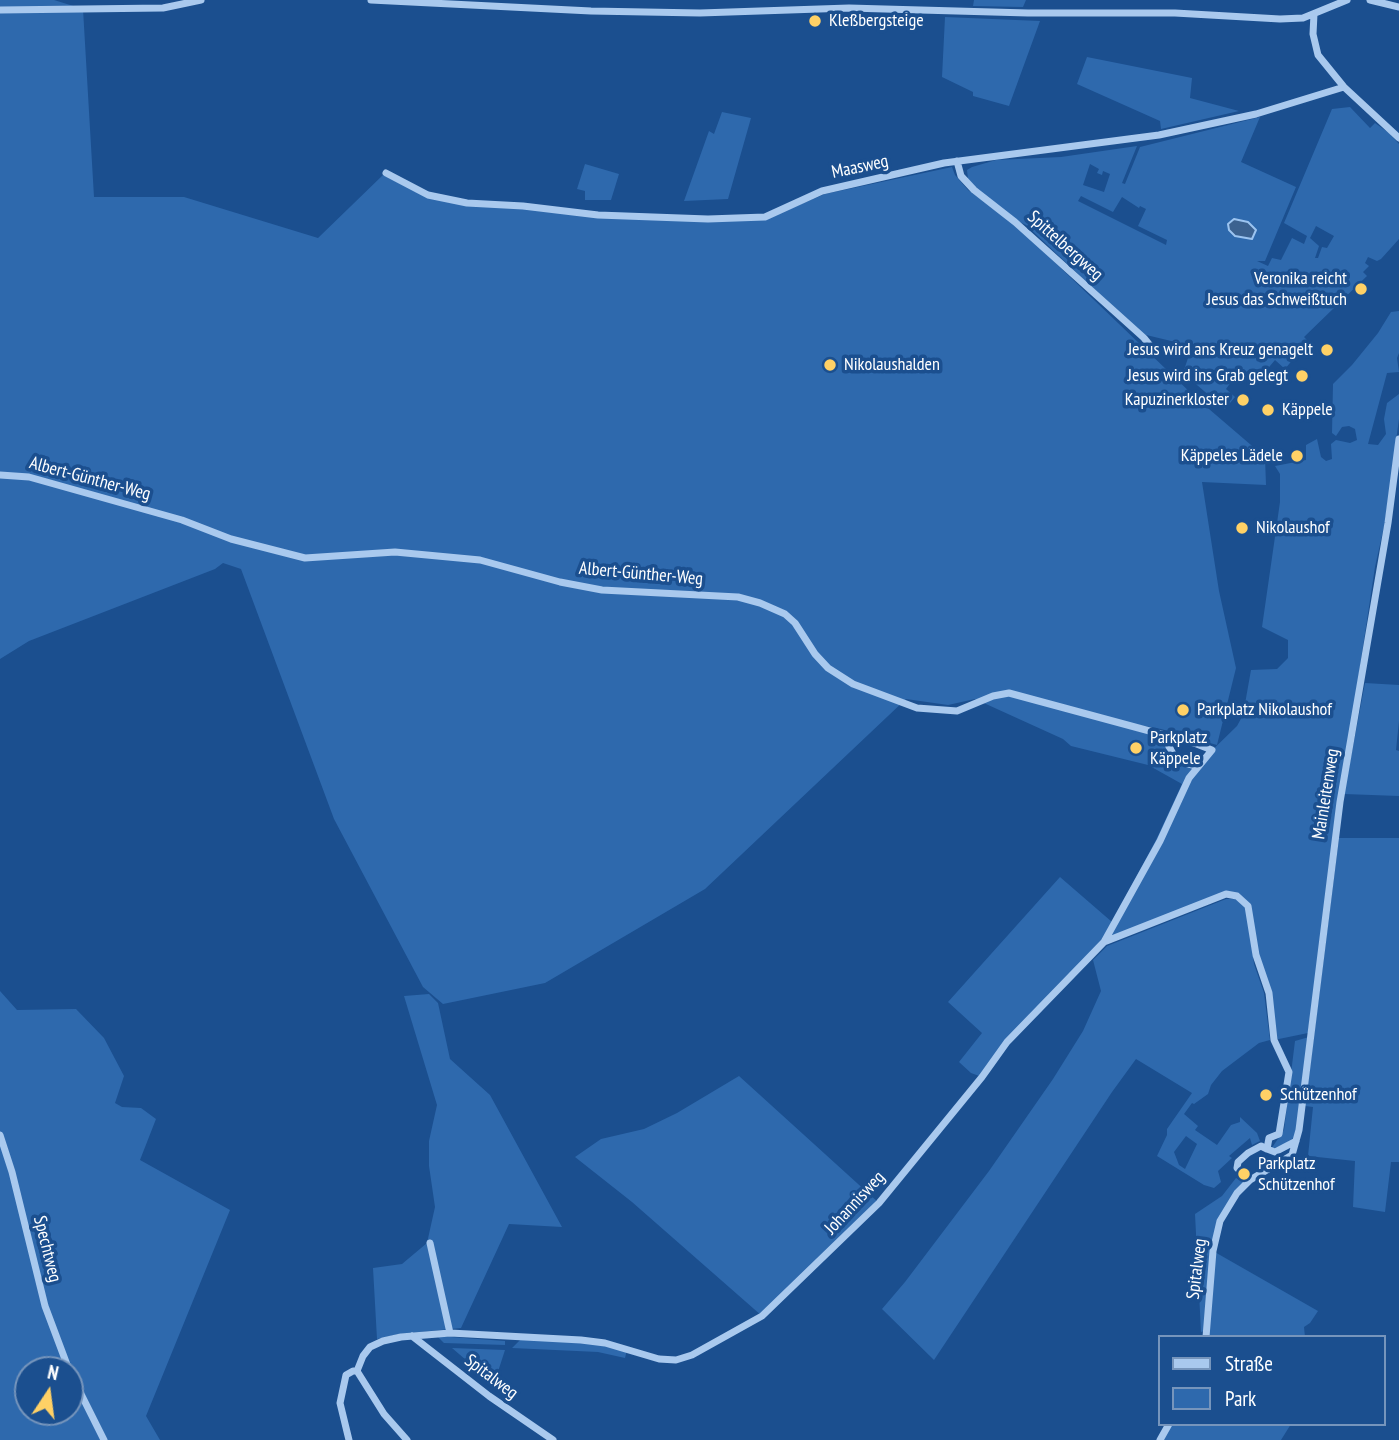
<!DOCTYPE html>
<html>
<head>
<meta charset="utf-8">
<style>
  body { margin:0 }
  #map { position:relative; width:1399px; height:1440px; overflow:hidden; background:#1b4f8f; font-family:"PT Sans Narrow",sans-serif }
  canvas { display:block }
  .legend { position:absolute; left:1158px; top:1335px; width:228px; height:91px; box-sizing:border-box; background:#1b4f8f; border:2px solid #7695bc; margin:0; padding:9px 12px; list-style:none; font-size:21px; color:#fff }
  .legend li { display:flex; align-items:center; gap:14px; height:35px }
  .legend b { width:35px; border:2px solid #7695bc }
  .north { position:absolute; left:14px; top:1356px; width:70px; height:70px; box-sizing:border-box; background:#1b4f8f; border:2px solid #7695bc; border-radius:50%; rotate:13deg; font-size:19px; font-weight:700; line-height:28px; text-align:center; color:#fff }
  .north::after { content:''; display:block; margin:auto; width:24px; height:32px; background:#ffd166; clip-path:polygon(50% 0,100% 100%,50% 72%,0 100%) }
</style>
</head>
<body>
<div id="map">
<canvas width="1399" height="1440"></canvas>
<ul class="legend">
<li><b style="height:9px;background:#a9c9ee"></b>Straße</li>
<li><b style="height:19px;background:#2e69ad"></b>Park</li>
</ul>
<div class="north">N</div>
</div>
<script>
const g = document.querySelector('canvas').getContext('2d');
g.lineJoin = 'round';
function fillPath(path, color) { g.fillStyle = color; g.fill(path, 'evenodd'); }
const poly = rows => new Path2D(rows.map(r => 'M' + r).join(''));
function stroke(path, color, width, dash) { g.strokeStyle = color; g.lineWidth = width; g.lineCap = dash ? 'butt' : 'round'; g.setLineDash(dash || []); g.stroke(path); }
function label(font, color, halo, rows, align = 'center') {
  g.font = font + ' "PT Sans Narrow",sans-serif'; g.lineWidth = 7; g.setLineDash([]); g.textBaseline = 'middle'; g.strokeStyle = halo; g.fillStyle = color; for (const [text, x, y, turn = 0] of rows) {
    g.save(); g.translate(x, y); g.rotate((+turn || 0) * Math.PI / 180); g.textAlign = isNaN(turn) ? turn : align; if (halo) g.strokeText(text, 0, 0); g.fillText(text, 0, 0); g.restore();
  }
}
fillPath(poly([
  [0,0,54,0,83,9,94,197,184,197,318,238,383,175,428,197,535,209,766,219,825,194,952,167,955,175,968,190,1016,225,1195,397,1265,457,1266,485,1202,482,1219,591,1236,668,1217,745,1161,729,1118,721,1163,735,1168,747,1196,766,1237,726,1243,715,1251,670,1277,669,1288,658,1288,640,1262,627,1280,502,1280,474,1275,466,1306,460,1306,445,1317,439,1321,457,1326,461,1332,459,1331,444,1336,440,1350,443,1357,440,1355,429,1349,426,1342,427,1336,436,1332,433,1333,384,1352,365,1378,333,1391,312,1399,311,1399,353,1397,358,1399,372,1387,373,1368,444,1378,445,1386,434,1384,419,1387,403,1399,394,1399,419,1385,522,1375,567,1356,693,1308,1033,1274,1040,1269,993,1256,955,1250,912,1232,894,1104,942,1007,1042,982,1077,971,1073,959,1062,982,1033,948,1002,1060,877,1112,922,1156,840,1182,784,1148,765,1071,746,1063,739,975,699,948,705,906,699,705,889,545,983,443,1004,423,987,334,819,241,569,223,563,215,569,29,641,0,659],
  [974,0,1026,0,1023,7,973,6],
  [945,17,1040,21,1009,106,973,96,973,92,942,77],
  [1087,57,1192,78,1190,98,1239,111,1161,129,1160,121,1077,84],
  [1350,107,1370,128,1375,123,1389,133,1399,144,1399,239,1381,259,1377,261,1368,257,1365,263,1369,266,1363,272,1367,276,1304,337,1309,342,1305,347,1303,347,1285,369,1275,360,1254,385,1239,371,1226,389,1235,397,1225,409,1183,373,1192,346,1142,334,1026,225,1015,220,976,188,968,179,967,170,972,167,996,160,1061,157,1137,146,1122,183,1125,184,1140,147,1260,117,1241,162,1296,187,1265,261,1257,261,1268,266,1272,258,1281,260,1292,238,1304,244,1307,236,1284,223,1332,109],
  [1090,164,1099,169,1097,173,1102,175,1103,171,1110,174,1104,192,1083,185],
  [1081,196,1113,212,1122,197,1139,208,1140,206,1146,209,1138,226,1167,240,1166,245,1078,201],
  [1316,226,1334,236,1327,248,1322,247,1318,258,1315,258,1319,246,1310,238],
  [722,112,751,118,728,199,684,201,709,131,714,134],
  [585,164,619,174,611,200,585,200,585,191,577,189],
  [1365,683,1399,685,1399,721,1396,750,1399,751,1399,796,1344,794],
  [1339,838,1399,838,1399,1162,1391,1162,1385,1212,1353,1207,1355,1161,1308,1156,1313,1107,1305,1106],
  [1226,899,1236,899,1243,904,1247,912,1254,964,1264,993,1270,1040,1259,1043,1222,1071,1211,1085,1208,1094,1194,1104,1192,1103,1184,1114,1198,1126,1195,1130,1217,1145,1231,1125,1240,1122,1240,1117,1257,1133,1260,1141,1252,1145,1250,1138,1229,1156,1232,1158,1218,1171,1221,1182,1214,1188,1204,1185,1157,1156,1167,1135,1167,1129,1192,1093,1136,1059,1112,1092,934,1360,882,1309,905,1282,989,1171,1053,1079,1083,1031,1101,991,1093,960,1107,946],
  [1186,1136,1197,1144,1185,1169,1179,1165,1174,1152],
  [0,991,17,1010,76,1009,104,1038,124,1076,115,1103,122,1107,141,1108,156,1119,140,1160,230,1210,146,1416,160,1440,0,1440],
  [28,1370,70,1370,70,1412,28,1412],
  [429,994,438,1003,450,1059,490,1095,562,1227,509,1224,461,1328,399,1334,377,1339,373,1268,402,1264,427,1243,435,1207,429,1166,429,1141,437,1105,404,996],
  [1309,1037,1295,1137,1282,1146,1271,1149,1284,1130,1295,1041],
  [739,1076,879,1203,762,1316,632,1202,575,1157,601,1139,644,1129,677,1113],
  [1236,1178,1244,1182,1225,1211,1213,1251,1318,1311,1310,1323,1304,1327,1305,1337,1206,1337,1204,1331,1201,1332,1195,1214,1222,1196],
  [437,1336,505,1341,505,1345,444,1343],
  [523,1337,581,1340,627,1350,625,1358,598,1352,512,1348],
  [452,1348,505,1350,494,1384],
  [1169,1424,1291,1424,1281,1440,1160,1440]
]), '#2e69ad');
const water = poly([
  [1234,219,1248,222,1256,230,1252,239,1235,236,1229,230,1228,224,1234,219]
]);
fillPath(water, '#3c6290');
stroke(water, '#9cc4f0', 2);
stroke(poly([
  [371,0,591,11,700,13,849,8,1028,13,1175,13,1280,19,1303,18,1347,0],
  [1370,0,1399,7],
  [0,10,163,8,201,0],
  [1314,14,1313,34,1318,55,1344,87,1399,138],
  [957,161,961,176,974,190,1015,222,1144,338,1156,353],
  [386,173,428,195,467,203,523,206,598,215,708,219,765,217,822,191,944,163,1159,135,1256,114,1344,87],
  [0,475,29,477,182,520,231,539,305,558,395,552,480,560,560,582,602,590,738,597,760,603,785,614,795,623,815,654,828,668,853,684,917,708,957,711,993,696,1009,693,1194,743,1212,750,1189,778,1160,841,1104,942,1007,1042,982,1077,879,1203,762,1316,692,1355,676,1360,659,1359,605,1343,581,1340,450,1333,401,1337,383,1341,370,1347,363,1356,357,1371],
  [1163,735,1173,754,1185,763,1196,766],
  [1104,942,1226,894,1237,896,1248,906,1256,955,1269,993,1274,1040,1289,1072,1279,1134,1269,1138,1267,1149,1261,1146,1248,1153,1238,1162,1237,1168,1250,1180],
  [0,1135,12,1172,45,1306,69,1370],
  [1267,1149,1275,1152,1296,1141],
  [430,1243,450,1333],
  [412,1336,489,1396,553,1440],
  [1206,1337,1213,1251,1220,1221,1237,1193,1250,1180,1292,1155,1299,1130,1340,802,1388,523,1399,439],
  [357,1371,384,1414,407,1440],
  [70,1372,104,1440],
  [349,1440,340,1403,346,1375,353,1371,357,1371],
  [1160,1440,1169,1424]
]), '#a9c9ee', 7);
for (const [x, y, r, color] of [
  [815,21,7,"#ffd166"],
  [1361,289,7,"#ffd166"],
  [1327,350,7,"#ffd166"],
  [830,365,7,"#ffd166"],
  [1302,376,7,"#ffd166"],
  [1243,400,7,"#ffd166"],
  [1268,410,7,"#ffd166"],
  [1297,456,7,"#ffd166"],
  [1242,528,7,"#ffd166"],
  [1183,710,7,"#ffd166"],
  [1136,748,7,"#ffd166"],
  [1266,1095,7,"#ffd166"],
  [1244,1174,7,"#ffd166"]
]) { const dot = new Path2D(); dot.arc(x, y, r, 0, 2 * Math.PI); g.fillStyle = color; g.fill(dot); stroke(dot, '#1b4f8f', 2.5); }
label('18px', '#fff', '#1b4f8f', [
  ["Kleßbergsteige",829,21],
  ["Veronika reicht",1347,279,"right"],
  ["Jesus das Schweißtuch",1347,300,"right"],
  ["Jesus wird ans Kreuz genagelt",1313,350,"right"],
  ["Nikolaushalden",844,365],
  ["Jesus wird ins Grab gelegt",1288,376,"right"],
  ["Kapuzinerkloster",1229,400,"right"],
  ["Käppele",1282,410],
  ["Käppeles Lädele",1283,456,"right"],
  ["Nikolaushof",1256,528],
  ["Parkplatz Nikolaushof",1197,710],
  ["Parkplatz",1150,738],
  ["Käppele",1150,759],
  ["Schützenhof",1280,1095],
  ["Parkplatz",1258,1164],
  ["Schützenhof",1258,1185]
], 'left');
label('18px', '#fff', '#1b4f8f', [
  ["Maasweg",860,167,-12],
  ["Spittelbergweg",1065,246,42],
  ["Albert-Günther-Weg",90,479,15],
  ["Albert-Günther-Weg",641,574,5],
  ["Mainleitenweg",1326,794,-81],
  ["Johannisweg",855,1203,-47],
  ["Spechtweg",47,1249,76],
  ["Spitalweg",1197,1269,-83],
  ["Spitalweg",491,1377,37]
]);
</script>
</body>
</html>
